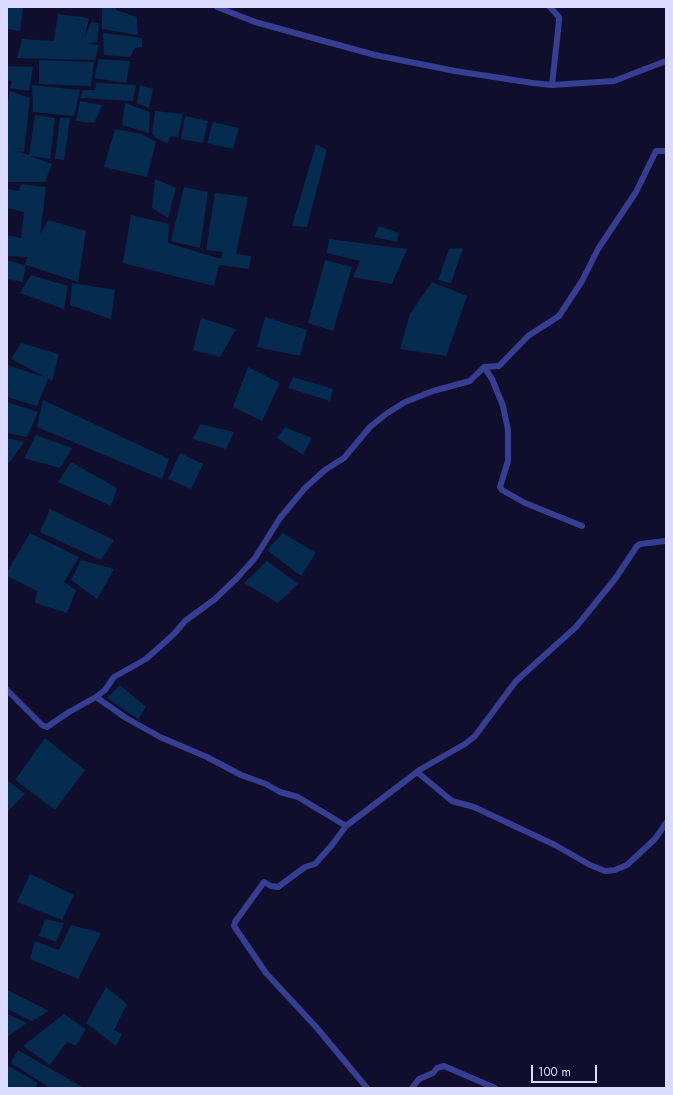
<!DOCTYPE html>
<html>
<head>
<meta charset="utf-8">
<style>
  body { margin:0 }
  #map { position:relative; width:673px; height:1095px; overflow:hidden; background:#0f0e2d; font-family:Jost,sans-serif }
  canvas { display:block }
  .frame { position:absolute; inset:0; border:8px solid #dadbff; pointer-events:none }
  .scale { position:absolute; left:531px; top:1065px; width:66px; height:18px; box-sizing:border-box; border:2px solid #dadbff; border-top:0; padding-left:5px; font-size:12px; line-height:14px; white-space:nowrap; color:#dadbff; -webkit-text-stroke:3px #0f0e2d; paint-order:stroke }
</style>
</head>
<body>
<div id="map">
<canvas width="673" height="1095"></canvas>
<div class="frame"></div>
<div class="scale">100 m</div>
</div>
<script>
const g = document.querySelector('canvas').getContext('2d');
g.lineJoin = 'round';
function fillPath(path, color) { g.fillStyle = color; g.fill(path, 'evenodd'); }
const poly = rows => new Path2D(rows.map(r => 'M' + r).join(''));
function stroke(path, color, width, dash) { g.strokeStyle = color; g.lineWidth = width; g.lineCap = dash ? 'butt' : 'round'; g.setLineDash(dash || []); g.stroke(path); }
fillPath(poly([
  [8,7,23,7,20,31,7,29],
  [102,7,116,7,116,10,137,17,138,35,102,29],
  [58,14,89,18,84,39,91,22,99,23,97,42,86,44,99,45,95,60,17,58,22,39,54,41],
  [103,33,142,38,142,47,135,48,130,57,104,55],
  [99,59,130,61,126,83,94,78],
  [39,60,94,62,91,86,39,84],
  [7,66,33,67,29,91,10,88,12,81,7,80],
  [96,83,136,85,133,101,80,98,83,90,95,90],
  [32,85,80,90,74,116,33,112],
  [140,85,153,89,149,108,137,103],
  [10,91,30,98,24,152,13,150,29,155,35,115,55,118,50,159,30,156,52,164,45,182,7,182,7,103],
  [80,101,102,105,94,123,76,121],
  [125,103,150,112,149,133,122,125],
  [155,111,183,114,178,137,171,136,167,143,158,139,152,134],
  [185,116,208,121,203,143,181,139],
  [60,118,70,118,64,160,55,159],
  [213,122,239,128,233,149,207,143],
  [115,129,142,134,156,142,147,177,104,167],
  [316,144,327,150,307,227,292,226],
  [155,179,176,188,168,218,152,208],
  [21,184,46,187,40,235,48,220,86,231,78,282,26,265,23,282,7,279,7,260,25,265,27,257,7,256,7,235,21,238,24,212,7,208,7,189,19,191],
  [184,187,208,192,200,248,171,241],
  [215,193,248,197,236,254,251,256,249,269,219,265,214,286,123,263,131,215,169,224,168,243,221,259,223,252,206,250],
  [379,226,399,233,397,242,374,237],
  [329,239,407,249,392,284,353,277,360,261,327,253],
  [463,248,451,283,438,280,449,249],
  [325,260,352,267,333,331,308,323],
  [31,275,68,286,64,309,20,293],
  [432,282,467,296,446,356,400,349,410,314],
  [72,283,115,290,111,319,70,305],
  [265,317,307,330,300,356,257,347],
  [201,318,236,329,220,357,193,350],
  [21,343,59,354,52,381,48,379,37,406,7,397,7,365,45,377,11,359],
  [248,367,280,383,262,421,233,407],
  [293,377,333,389,330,401,288,388],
  [43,400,169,459,162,479,37,427],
  [7,402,38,412,27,437,7,433],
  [200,424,234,432,226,449,193,439],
  [285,427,312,438,303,455,277,438],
  [36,435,72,448,60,468,24,458],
  [7,438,24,442,10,462,7,463],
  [180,453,203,464,191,489,168,479],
  [71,462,117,488,111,506,58,482],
  [50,509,114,540,101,560,40,532],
  [30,533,79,557,64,582,76,590,67,613,35,603,37,591,7,576,7,572],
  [283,533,316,553,301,576,267,550],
  [81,560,114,569,97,599,71,580],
  [267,561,298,584,278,603,244,583],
  [120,685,146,707,138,719,107,698],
  [45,738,85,770,55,810,15,780],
  [7,780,25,794,7,812],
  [30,874,74,895,62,920,17,902],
  [45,919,64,923,56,942,39,936],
  [71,925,101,933,78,979,30,959,35,941,59,950],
  [106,987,127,1004,114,1030,122,1034,116,1046,86,1023],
  [7,990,49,1011,32,1021,7,1009],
  [7,1014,27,1023,7,1037],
  [64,1014,86,1029,76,1046,67,1042,50,1065,23,1046],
  [18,1050,84,1088,50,1088,11,1063],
  [7,1065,38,1083,35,1088,7,1088]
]), '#052b4f');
stroke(poly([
  [217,7,255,22,375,55,455,71,533,83,552,85,614,81,666,61],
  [550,7,559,17,559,21,552,85],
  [484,367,492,379,503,406,508,430,508,461,500,487,502,490,525,503,582,526],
  [7,690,42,725,47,727,69,712,96,697,105,690,114,677,146,659,174,634,185,621,215,599,237,578,255,558,280,518,305,488,325,470,344,458,370,427,386,414,405,402,433,391,470,381,484,367,499,366,528,336,559,316,582,281,598,249,636,192,656,151,666,151],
  [96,697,126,718,160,737,207,757,241,775,266,784,280,792,298,797,346,826],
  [417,772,452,801,474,807,555,845,590,865,605,871,615,870,627,865,655,839,666,823],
  [367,1088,317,1028,266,973,234,926,235,922,264,882,271,886,278,887,305,867,315,864,332,845,346,826,421,769,465,744,475,736,516,681,576,627,615,579,637,546,640,544,666,541],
  [412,1088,419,1079,433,1073,437,1068,444,1066,495,1088]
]), '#353e90', 6);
</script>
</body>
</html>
